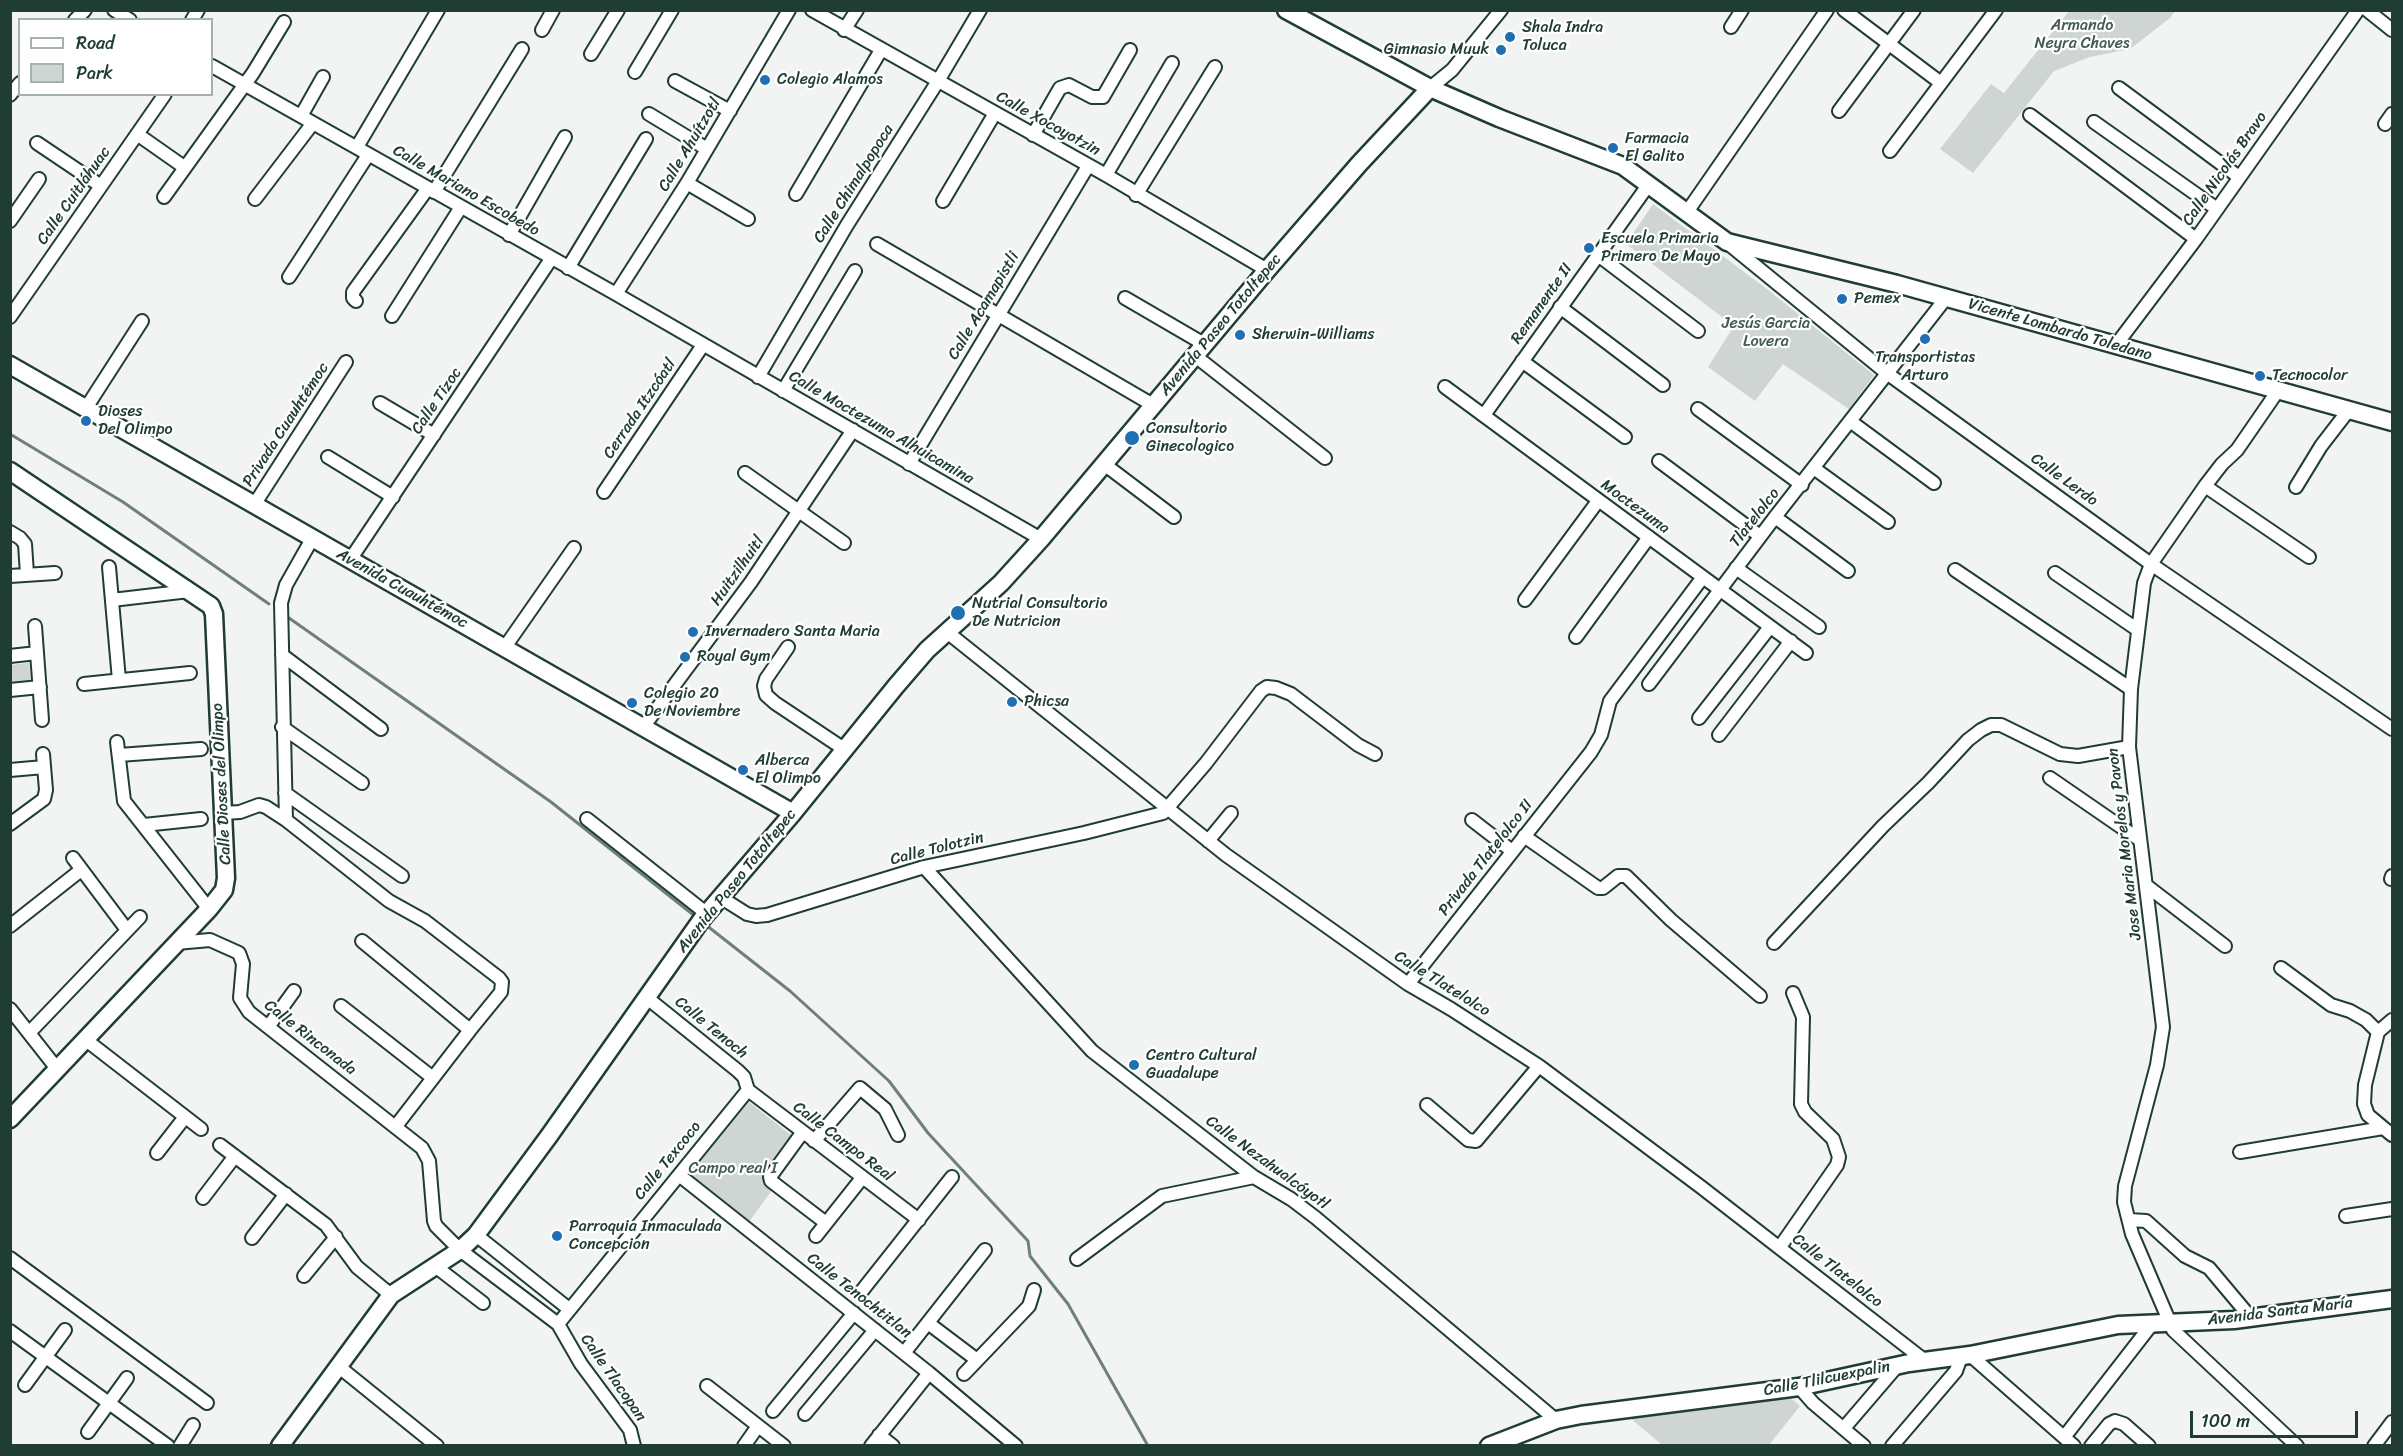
<!DOCTYPE html>
<html>
<head>
<meta charset="utf-8">
<style>
  body { margin:0 }
  #map { position:relative; width:2403px; height:1456px; overflow:hidden; background:#f2f3f3; font-family:Sriracha,sans-serif }
  canvas { display:block }
  .frame { position:absolute; inset:0; border:12px solid #1f3d34; pointer-events:none }
  .legend { position:absolute; left:18px; top:18px; width:195px; height:78px; box-sizing:border-box; background:#fff; border:2px solid #a5b1ae; margin:0; padding:8px 10px; list-style:none; font-size:18px; color:#1f3d34 }
  .legend li { display:flex; align-items:center; gap:12px; height:30px }
  .legend b { width:30px; border:2px solid #a5b1ae }
  .scale { position:absolute; left:2190px; top:1411px; width:168px; height:27px; box-sizing:border-box; border:3px solid #1f3d34; border-top:0; padding-left:8px; font-size:18px; line-height:21px; white-space:nowrap; color:#1f3d34; -webkit-text-stroke:4px #fff; paint-order:stroke }
</style>
</head>
<body>
<div id="map">
<canvas width="2403" height="1456"></canvas>
<div class="frame"></div>
<ul class="legend">
<li><b style="height:8px;background:#fff"></b>Road</li>
<li><b style="height:16px;background:#ced5d3"></b>Park</li>
</ul>
<div class="scale">100 m</div>
</div>
<script>
const g = document.querySelector('canvas').getContext('2d');
g.lineJoin = 'round';
function fillPath(path, color) { g.fillStyle = color; g.fill(path, 'evenodd'); }
const poly = rows => new Path2D(rows.map(r => 'M' + r).join(''));
function stroke(path, color, width, dash) { g.strokeStyle = color; g.lineWidth = width; g.lineCap = dash ? 'butt' : 'round'; g.setLineDash(dash || []); g.stroke(path); }
function label(font, color, halo, rows, align = 'center') {
  g.font = font + ' Sriracha,sans-serif'; g.lineWidth = 4.5; g.setLineDash([]); g.textBaseline = 'middle'; g.strokeStyle = halo; g.fillStyle = color; for (const [text, x, y, turn = 0] of rows) {
    g.save(); g.translate(x, y); g.rotate((+turn || 0) * Math.PI / 180); g.textAlign = isNaN(turn) ? turn : align; if (halo) g.strokeText(text, 0, 0); g.fillText(text, 0, 0); g.restore();
  }
}
fillPath(poly([
  [2070,10,2175,11,2170,18,2130,49,2090,57,2054,71,1973,173,1940,149,1991,84,2004,93],
  [1653,204,1767,289,1874,375,1849,409,1783,364,1755,401,1708,367,1734,326,1626,244],
  [29,663,31,682,11,684,11,665],
  [749,1102,791,1135,763,1172,764,1181,772,1190,749,1222,689,1175],
  [1787,1395,1800,1406,1769,1445,1662,1445,1629,1417]
]), '#ced5d3');
stroke(poly([
  [10,434,123,502,269,604],
  [289,618,551,802,696,917],
  [706,925,790,991,889,1081,928,1133,1028,1241,1030,1256,1068,1304,1148,1446]
]), '#6d807b', 3);
const minor = poly([
  [114,10,130,20],
  [812,10,1106,175,1267,270],
  [1844,10,1941,83],
  [2367,10,2392,30],
  [75,20,85,10],
  [192,20,198,10],
  [1731,27,1742,10],
  [542,30,553,10],
  [844,30,857,10],
  [591,54,618,10],
  [212,66,616,294,1041,539],
  [635,72,672,10],
  [675,81,730,111],
  [1430,88,1452,70,1501,10],
  [2119,88,2239,177],
  [10,95,20,83],
  [1839,111,1914,10],
  [649,114,707,149],
  [2030,115,2196,239],
  [301,116,323,77],
  [2094,122,2217,209],
  [2385,124,2392,114],
  [137,134,184,167],
  [1033,135,1060,88,1069,85,1092,97,1103,97,1130,50],
  [37,143,101,186],
  [357,147,438,10],
  [1890,151,1996,10],
  [1106,175,1172,63],
  [687,183,748,219],
  [434,192,522,49],
  [796,194,881,50],
  [1136,195,1215,67],
  [164,197,253,73,284,22],
  [255,199,313,123],
  [943,201,995,113],
  [1687,212,1827,10],
  [10,221,39,179],
  [509,235,565,137],
  [877,244,1153,405],
  [1730,245,1888,374,2151,564,2392,729],
  [1598,255,1698,331],
  [568,268,646,139],
  [289,277,368,155],
  [616,294,687,183,789,10],
  [1125,298,1204,344],
  [356,301,353,298,353,292,428,188],
  [1560,307,1663,385],
  [392,316,461,207],
  [10,317,165,94],
  [2116,345,2196,239,2358,10],
  [1194,355,1325,458],
  [1522,361,1625,437],
  [758,377,847,225,938,81,980,10],
  [1445,387,1806,653],
  [783,391,855,271],
  [2277,392,2237,450,2222,464,2205,486,2151,564,2144,583,2131,689,2129,747,2163,1027,2157,1065,2125,1186,2124,1202,2132,1234,2173,1330,2297,1446],
  [380,403,434,435],
  [86,408,142,321],
  [1698,409,1802,485],
  [1484,415,1649,184],
  [1850,421,1934,483],
  [328,457,393,497],
  [1659,461,1760,536],
  [909,464,1088,166],
  [1104,464,1174,517],
  [1815,469,1888,522],
  [745,473,844,543],
  [2205,486,2309,557],
  [2296,487,2321,446,2348,411],
  [604,492,703,345],
  [254,505,346,362],
  [1775,517,1848,571],
  [10,532,20,538,25,544,27,574],
  [350,560,551,259],
  [109,567,119,680],
  [1736,568,1819,627],
  [1955,570,2131,689],
  [2055,573,2138,630],
  [10,576,55,573],
  [112,600,189,591],
  [1525,600,1598,501],
  [35,626,42,720],
  [947,632,1226,855,1408,984,1451,1009,1539,1066,1701,1187,1924,1360],
  [1576,637,1649,537],
  [505,647,574,548],
  [788,647,766,679,764,686,766,695,775,703,844,749],
  [282,655,381,729],
  [10,656,37,653],
  [84,684,190,673],
  [1649,684,1775,517,1946,298],
  [10,690,40,687],
  [1699,718,1770,627],
  [644,726,751,582,853,430],
  [282,727,362,783],
  [1719,735,1791,641],
  [117,742,124,801,209,909],
  [119,755,201,749],
  [10,770,44,767],
  [2050,778,2140,840],
  [285,793,402,876],
  [223,813,240,812,259,805,266,807,286,820,389,901,425,921,499,978,502,982,501,992,470,1030],
  [587,819,706,913],
  [286,820,281,603,286,585,312,539],
  [1472,820,1512,851],
  [10,824,44,799,46,790,43,754],
  [144,825,201,819],
  [1524,836,1598,888,1603,888,1618,876,1626,876,1671,920,1760,996],
  [1208,841,1231,813],
  [73,858,127,930],
  [924,867,1092,1051,1254,1177,1291,1199,1316,1218,1556,1420],
  [2391,879,2392,876],
  [2147,886,2225,946],
  [720,897,747,914,756,916,767,915,924,867,1084,833,1163,813,1206,763,1261,691,1267,687,1276,688,1291,694,1358,745,1375,754],
  [10,926,81,870],
  [362,941,470,1030,396,1126],
  [176,943,210,940,239,953,243,964,240,998,249,1012,422,1148,429,1161,434,1221,436,1226,460,1250,558,1324,581,1364,630,1430,634,1446],
  [1774,943,1883,826,1928,783,1968,740,1981,730,1991,725,2001,725,2060,754,2078,756,2129,747],
  [2281,968,2331,1005,2350,1011,2366,1020,2378,1032],
  [1408,984,1591,752,1601,735,1610,701,1703,577],
  [646,997,738,1071,744,1077,748,1090],
  [341,1006,433,1078],
  [10,1009,58,1070],
  [2392,1020,2378,1032,2365,1085,2364,1104,2368,1115,2392,1135],
  [268,1027,294,991],
  [29,1033,140,917],
  [86,1040,201,1129],
  [748,1090,919,1220],
  [1427,1105,1468,1140,1476,1141,1539,1066],
  [802,1133,770,1177,771,1181,826,1223],
  [814,1141,860,1088,885,1109,898,1135],
  [220,1145,326,1225,357,1267,391,1295],
  [2240,1152,2383,1128],
  [157,1153,185,1117],
  [679,1175,929,1373,1016,1446],
  [203,1198,235,1156],
  [2346,1216,2392,1209],
  [2129,1220,2146,1221,2185,1256,2209,1268,2251,1318],
  [476,1235,569,1309],
  [816,1236,862,1178],
  [252,1238,286,1194],
  [1780,1247,1837,1165,1839,1157,1833,1139,1805,1112,1801,1104,1803,1017,1793,993],
  [10,1258,207,1403],
  [1077,1259,1162,1196,1254,1177],
  [435,1266,483,1303],
  [304,1276,336,1237],
  [861,1292,952,1177],
  [928,1323,977,1360],
  [558,1324,748,1090],
  [10,1331,168,1446],
  [904,1353,985,1250],
  [1970,1355,2074,1446],
  [338,1366,437,1446],
  [964,1374,1029,1306,1034,1290],
  [25,1385,65,1330],
  [707,1386,784,1446],
  [1799,1387,1813,1403,1864,1446],
  [773,1411,854,1313],
  [805,1414,875,1330],
  [1844,1428,1898,1365],
  [88,1432,127,1378],
  [879,1435,893,1446],
  [2065,1436,2152,1324],
  [180,1446,193,1425],
  [744,1446,758,1426],
  [871,1446,929,1373],
  [1892,1446,1956,1371,1961,1357],
  [2091,1446,2109,1424,2115,1421,2124,1424,2149,1446],
  [2374,1446,2392,1422]
]);
const major = poly([
  [1286,10,1430,88,1499,118,1623,166,1727,242,1897,284,2392,422],
  [10,365,793,813],
  [10,471,211,606,214,614,226,878,224,890,209,909,10,1119],
  [280,1446,391,1295,460,1250,476,1235,549,1136,702,919,793,813,896,686,927,650,1001,583,1041,539,1267,270,1359,164,1430,88],
  [1489,1446,1556,1420,1581,1415,1799,1387,1909,1363,1970,1355,2118,1325,2234,1320,2392,1299]
]);
stroke(minor, '#1f3d34', 16);
stroke(major, '#1f3d34', 21);
stroke(minor, '#fff', 12);
stroke(major, '#fff', 16);
for (const [x, y, r, color] of [
  [1510,37,6,"#1f6fb2"],
  [1501,50,6,"#1f6fb2"],
  [765,80,6,"#1f6fb2"],
  [1613,148,6,"#1f6fb2"],
  [1589,248,6,"#1f6fb2"],
  [1842,299,6,"#1f6fb2"],
  [1240,335,6,"#1f6fb2"],
  [1925,339,6,"#1f6fb2"],
  [2260,376,6,"#1f6fb2"],
  [86,421,6,"#1f6fb2"],
  [1132,438,8,"#1f6fb2"],
  [958,613,8,"#1f6fb2"],
  [693,632,6,"#1f6fb2"],
  [685,657,6,"#1f6fb2"],
  [1012,702,6,"#1f6fb2"],
  [632,703,6,"#1f6fb2"],
  [743,770,6,"#1f6fb2"],
  [1134,1065,6,"#1f6fb2"],
  [557,1236,6,"#1f6fb2"]
]) { const dot = new Path2D(); dot.arc(x, y, r, 0, 2 * Math.PI); g.fillStyle = color; g.fill(dot); stroke(dot, '#fff', 2); }
label('16px', '#425b54', '#fff', [
  ["Armando",2082,26],
  ["Neyra Chaves",2082,44],
  ["Jesús Garcia",1766,324],
  ["Lovera",1766,342],
  ["Campo real I",733,1169]
]);
label('16px', '#1f3d34', '#fff', [
  ["Shala Indra",1522,28],
  ["Toluca",1522,46],
  ["Gimnasio Muuk",1489,50,"right"],
  ["Colegio Alamos",777,80],
  ["Farmacia",1625,139],
  ["El Galito",1625,157],
  ["Escuela Primaria",1601,239],
  ["Primero De Mayo",1601,257],
  ["Pemex",1854,299],
  ["Sherwin-Williams",1252,335],
  ["Transportistas",1925,358,"center"],
  ["Arturo",1925,376,"center"],
  ["Tecnocolor",2272,376],
  ["Dioses",98,412],
  ["Del Olimpo",98,430],
  ["Consultorio",1146,429],
  ["Ginecologico",1146,447],
  ["Nutrial Consultorio",972,604],
  ["De Nutricion",972,622],
  ["Invernadero Santa Maria",705,632],
  ["Royal Gym",697,657],
  ["Colegio 20",644,694],
  ["De Noviembre",644,712],
  ["Phicsa",1024,702],
  ["Alberca",755,761],
  ["El Olimpo",755,779],
  ["Centro Cultural",1146,1056],
  ["Guadalupe",1146,1074],
  ["Parroquia Inmaculada",569,1227],
  ["Concepcion",569,1245]
], 'left');
label('16px', '#1f3d34', '#fff', [
  ["Calle Xocoyotzin",1048,124,29],
  ["Calle Ahuítzotl",690,145,-59],
  ["Calle Nicolás Bravo",2225,169,-55],
  ["Calle Chimalpopoca",854,184,-58],
  ["Calle Mariano Escobedo",466,191,30],
  ["Calle Cuitláhuac",74,196,-55],
  ["Remanente II",1542,304,-55],
  ["Calle Acamapistli",984,306,-59],
  ["Avenida Paseo Totoltepec",1221,325,-50],
  ["Vicente Lombardo Toledano",2060,330,16],
  ["Calle Tizoc",437,401,-56],
  ["Cerrada Itzcóatl",640,409,-56],
  ["Privada Cuauhtémoc",286,425,-57],
  ["Calle Moctezuma Alhuicamina",881,428,30],
  ["Calle Lerdo",2064,480,36],
  ["Moctezuma",1635,507,36],
  ["Tlatelolco",1755,518,-52],
  ["Huitzilhuitl",738,571,-55],
  ["Avenida Cuauhtémoc",402,589,29],
  ["Calle Dioses del Olimpo",222,784,-93],
  ["Jose Maria Morelos y Pavon",2125,844,-97],
  ["Calle Tolotzin",937,849,-14],
  ["Privada Tlatelolco II",1486,858,-52],
  ["Avenida Paseo Totoltepec",737,881,-51],
  ["Calle Tlatelolco",1442,984,32],
  ["Calle Tenoch",711,1028,39],
  ["Calle Rinconada",310,1038,38],
  ["Calle Campo Real",843,1142,37],
  ["Calle Texcoco",668,1161,-51],
  ["Calle Nezahualcóyotl",1267,1163,36],
  ["Calle Tlatelolco",1837,1271,38],
  ["Calle Tenochtitlan",859,1296,38],
  ["Avenida Santa María",2280,1312,-7],
  ["Calle Tlacopan",613,1378,55],
  ["Calle Tlilcuexpalin",1827,1379,-11]
]);
</script>
</body>
</html>
